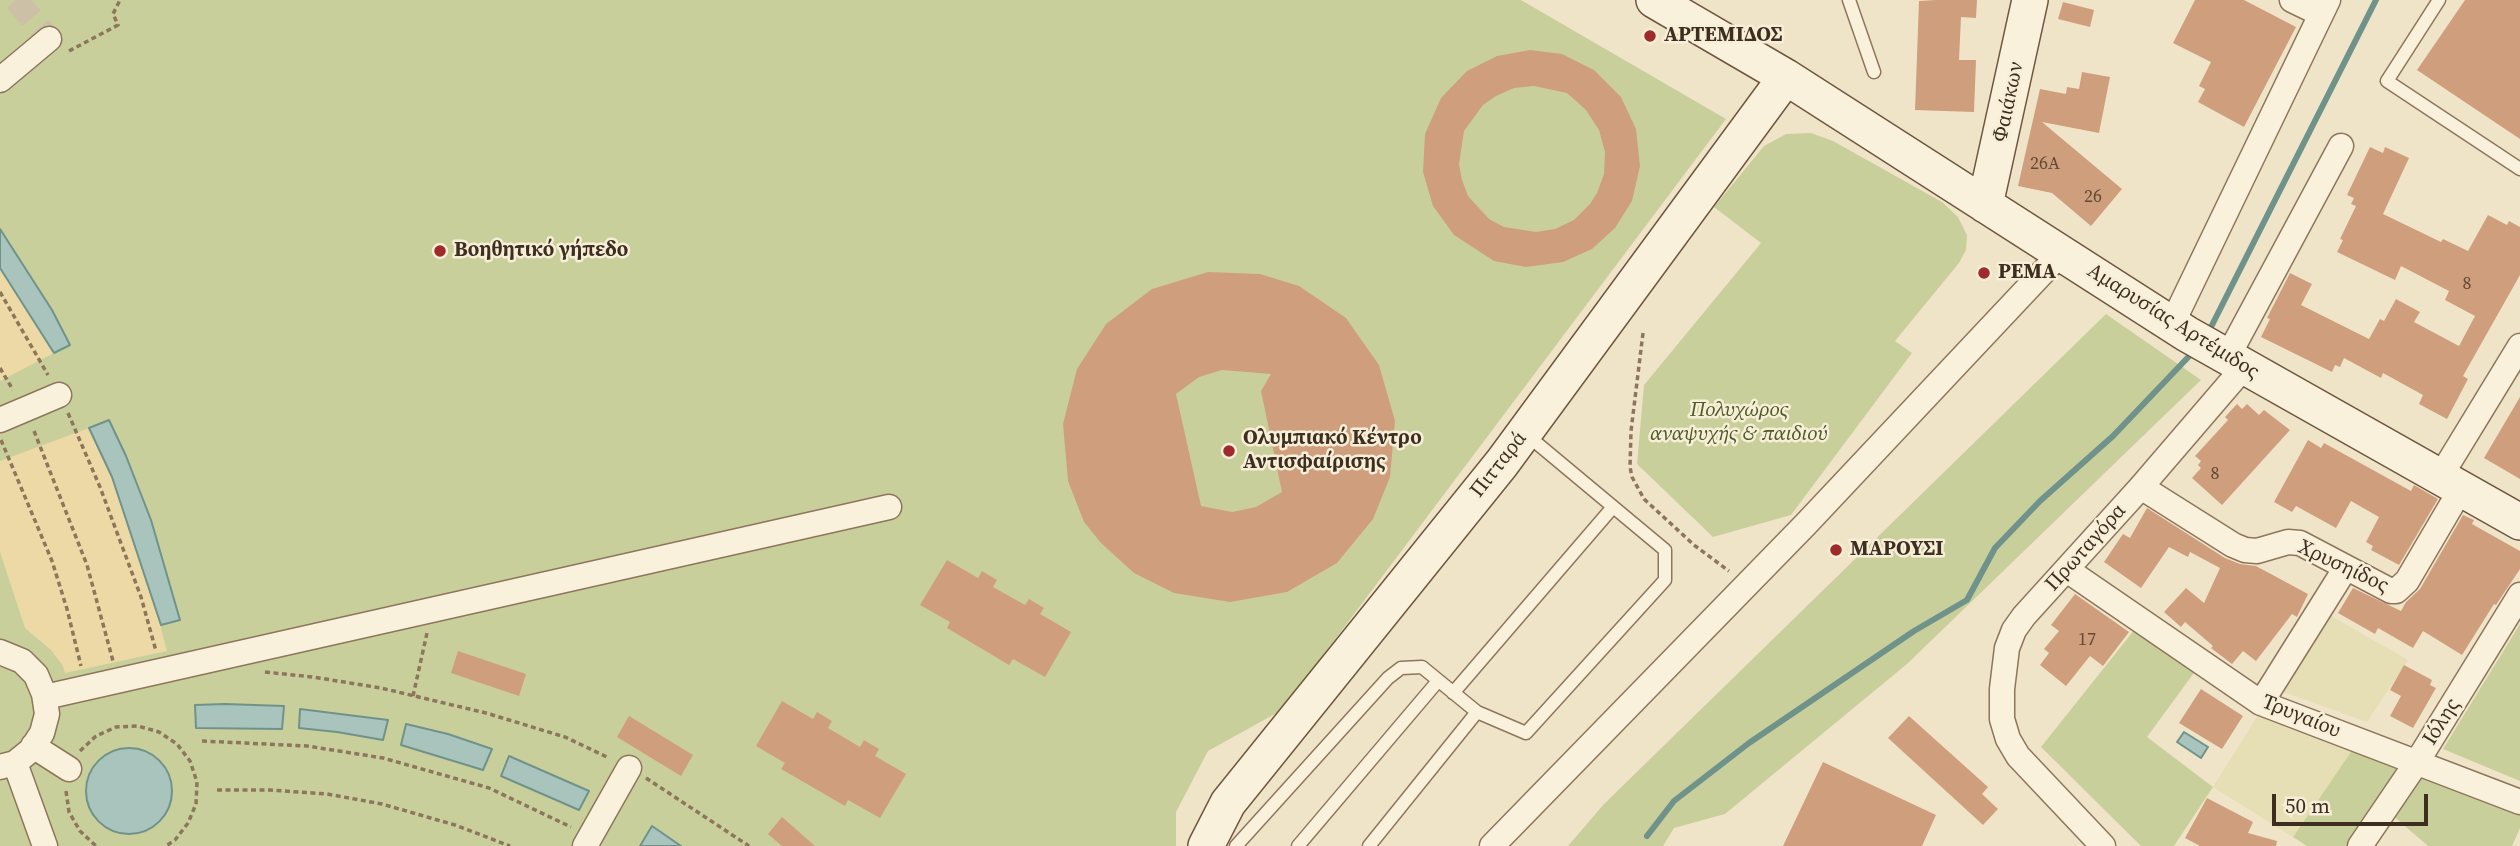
<!DOCTYPE html>
<html>
<head>
<meta charset="utf-8">
<style>
  body { margin:0 }
  #map { position:relative; width:2520px; height:846px; overflow:hidden; background:#f0e4c8; font-family:"Source Serif 4",serif }
  canvas { display:block }
  .scale { position:absolute; left:2272px; top:794px; width:156px; height:32px; box-sizing:border-box; border:4px solid #3d2e20; border-top:0; padding-left:9px; font-size:21px; line-height:24px; white-space:nowrap; color:#3d2e20; -webkit-text-stroke:5px #f7eed8; paint-order:stroke }
</style>
</head>
<body>
<div id="map">
<canvas width="2520" height="846"></canvas>
<div class="scale">50 m</div>
</div>
<script>
const g = document.querySelector('canvas').getContext('2d');
g.lineJoin = 'round';
function fillPath(path, color) { g.fillStyle = color; g.fill(path, 'evenodd'); }
const poly = rows => new Path2D(rows.map(r => 'M' + r).join(''));
function stroke(path, color, width, dash) { g.strokeStyle = color; g.lineWidth = width; g.lineCap = dash ? 'butt' : 'round'; g.setLineDash(dash || []); g.stroke(path); }
function label(font, color, halo, rows, align = 'center') {
  g.font = font + ' "Source Serif 4",serif'; g.lineWidth = 5; g.setLineDash([]); g.textBaseline = 'middle'; g.strokeStyle = halo; g.fillStyle = color; for (const [text, x, y, turn = 0] of rows) {
    g.save(); g.translate(x, y); g.rotate((+turn || 0) * Math.PI / 180); g.textAlign = isNaN(turn) ? turn : align; if (halo) g.strokeText(text, 0, 0); g.fillText(text, 0, 0); g.restore();
  }
}
fillPath(poly([
  [2326,613,2408,660,2367,722,2278,690],
  [2263,707,2357,743,2293,837,2213,787]
]), '#e6deb5');
fillPath(poly([
  [0,0,1521,0,1726,119,1282,710,1208,751,1176,812,1176,846,0,846],
  [1811,133,1833,141,1942,202,1958,217,1967,235,1966,250,1959,263,1895,341,1912,353,1791,515,1713,537,1637,464,1644,385,1761,243,1714,207,1764,146,1786,134],
  [2106,314,2201,380,1907,664,1725,814,1674,828,1663,846,1568,846,1604,804],
  [2139,624,2199,666,2147,737,2213,787,2174,846,2141,846,2041,747],
  [2520,624,2520,781,2443,749],
  [2357,743,2404,760,2347,846,2307,846,2293,837],
  [2423,765,2520,807,2520,828,2512,846,2428,846,2392,815]
]), '#c9cf9b');
fillPath(poly([
  [0,268,54,353,0,381],
  [89,428,112,477,154,602,167,651,65,673,63,666,51,650,25,628,0,552,0,461]
]), '#ecd9a5');
const water = poly([
  [0,229,52,310,70,345,54,353,0,268,0,229],
  [109,420,126,456,151,520,180,620,161,625,112,477,89,428,109,420],
  [225,704,284,706,282,729,196,728,195,705,225,704],
  [300,709,388,720,383,740,337,732,299,728,300,709],
  [406,724,448,734,492,749,483,770,401,745,406,724],
  [2184,732,2208,747,2201,758,2177,742,2184,732],
  '86 791a43 43 0 1 1 86 0a43 43 0 1 1-86 0Z',
  [509,756,589,791,579,810,501,776,509,756],
  [652,826,681,846,640,846,652,826]
]);
fillPath(water, '#a9c4bc');
stroke(water, '#6f938a', 2);
stroke(poly([
  [2208,333,2376,0],
  [1647,836,1674,801,1749,743,1914,631,1967,600,1995,548,2040,501,2113,436,2195,350]
]), '#6f938a', 6);
fillPath(poly([
  [1936,0,1977,0,1976,18,1961,17,1959,60,1976,60,1974,112,1915,110,1919,1],
  [2195,0,2244,0,2296,27,2244,127,2198,102,2205,89,2199,86,2211,62,2173,43],
  [2465,0,2520,0,2520,139,2417,70],
  [2063,2,2094,10,2090,27,2058,19],
  [1530,50,1562,54,1594,70,1621,97,1636,129,1640,166,1632,201,1615,228,1592,249,1563,262,1526,267,1494,261,1454,235,1433,206,1423,172,1425,134,1441,98,1467,71,1497,56],
  [1534,86,1567,93,1586,110,1599,130,1605,152,1604,174,1597,193,1590,204,1574,220,1555,229,1536,232,1504,227,1489,219,1468,196,1462,180,1459,164,1464,131,1483,105,1496,96,1514,88],
  [2082,72,2110,77,2099,133,2042,122,2122,189,2091,226,2052,193,2018,186,2040,89,2066,94,2067,87,2079,89],
  [2370,147,2383,153,2385,147,2409,158,2383,214,2441,242,2443,239,2468,251,2488,215,2507,225,2509,221,2520,227,2520,275,2463,376,2468,379,2447,419,2419,404,2423,395,2383,373,2381,378,2344,358,2340,367,2335,365,2332,372,2261,337,2270,319,2267,318,2290,273,2312,284,2301,305,2369,339,2380,319,2384,321,2396,299,2420,312,2414,322,2459,346,2475,316,2445,300,2449,291,2401,266,2395,280,2337,252,2343,240,2340,239,2356,206,2351,204,2354,198,2347,195],
  [1208,272,1260,274,1299,286,1346,318,1379,365,1395,421,1390,477,1373,519,1337,563,1287,592,1230,602,1174,593,1134,573,1101,543,1084,522,1068,481,1063,424,1077,369,1106,324,1152,289],
  [1222,370,1271,374,1261,391,1282,492,1256,507,1232,512,1201,506,1176,394,1199,377],
  [2520,397,2520,479,2484,458],
  [2237,404,2242,409,2247,404,2259,415,2264,410,2290,430,2222,505,2192,478,2201,468,2198,465,2201,461,2195,456,2228,420,2225,417],
  [2308,440,2321,448,2324,443,2411,491,2414,485,2438,499,2399,565,2371,550,2373,546,2366,542,2379,517,2351,501,2336,528,2296,506,2292,512,2274,502],
  [2147,508,2225,558,2240,564,2256,566,2308,594,2297,617,2292,614,2256,661,2243,651,2232,664,2211,648,2213,646,2185,622,2181,627,2164,612,2186,588,2204,603,2220,568,2190,552,2188,557,2169,547,2141,588,2104,562,2123,534,2130,538],
  [2463,515,2474,520,2472,524,2520,551,2520,569,2496,605,2494,604,2462,655,2423,631,2413,648,2378,628,2375,634,2338,613,2353,588,2401,611,2406,602,2420,589],
  [947,560,978,578,982,571,997,580,993,587,1025,605,1029,599,1044,608,1040,614,1071,632,1045,677,1013,659,1009,665,947,628,950,622,920,605],
  [2075,594,2129,632,2103,666,2090,656,2066,686,2040,665,2049,653,2044,649,2059,631,2051,625],
  [458,651,526,674,519,696,451,673],
  [2404,665,2432,680,2430,685,2436,688,2413,728,2390,716,2401,696,2390,690],
  [2201,689,2243,716,2222,749,2179,723],
  [782,701,813,719,817,712,832,721,828,728,860,747,864,740,879,749,875,756,906,774,880,818,848,800,845,806,814,788,781,769,785,763,756,746],
  [629,716,693,755,681,776,617,737],
  [1909,716,1988,787,1982,794,1998,809,1983,825,1888,738],
  [1823,762,1936,815,1922,846,1783,846],
  [2207,798,2253,822,2248,833,2277,841,2276,846,2200,846,2185,838],
  [782,817,815,846,782,846,768,834]
]), '#cf9f7d');
stroke(poly([
  [16,0,49,39]
]), '#ccc0a6', 24, [24, 12]);
const lane = poly([
  [1849,0,1874,72],
  [2439,0,2387,81,2520,169],
  [1453,693,1613,507],
  [1236,846,1388,678,1401,668,1422,667,1477,712,1526,733,1665,580,1665,550,1527,435],
  [1298,846,1438,681],
  [1369,846,1477,712]
]);
const street = poly([
  [2292,0,2321,14],
  [0,80,49,39],
  [2172,324,2328,0],
  [2227,358,2341,146],
  [0,420,59,395],
  [2440,477,2520,346],
  [2141,487,2233,545,2245,550,2257,551,2288,542,2300,543,2391,591,2396,591,2407,581,2461,489],
  [2067,570,2261,703,2520,802],
  [0,652,22,661,36,675,44,694,47,714,42,733,31,750,15,763,0,767],
  [45,697,889,507],
  [2261,703,2345,569],
  [33,746,69,769],
  [15,763,45,846],
  [585,846,629,768],
  [1492,846,1806,524,2061,253],
  [2103,846,2018,756,2008,739,2002,719,2002,689,2007,648,2014,630,2024,616,2141,487,2244,367],
  [2360,846,2417,762,2520,595]
]);
const secondary = poly([
  [1654,0,1786,77,2187,334,2520,522],
  [1985,205,2030,0],
  [1206,846,1228,803,1502,463,1786,77]
]);
stroke(lane, '#8d765c', 15);
stroke(street, '#8d765c', 27);
stroke(secondary, '#6f573f', 38);
stroke(poly([
  [69,51,118,25,113,14,120,0],
  [0,292,48,375],
  [1643,333,1631,431,1630,467,1632,477,1644,499,1694,545,1729,571],
  [0,368,13,390],
  [68,413,100,487,141,597,156,651],
  [34,431,87,565,113,661],
  [1,440,52,561,67,609,81,666],
  [265,672,313,677,381,688,486,713,565,737,609,758],
  [413,696,427,633],
  [202,741,307,746,383,758,489,788,571,827],
  [80,751,96,736,116,727,138,726,159,732,177,744,190,761,197,782,196,804,188,823,175,840,166,846],
  [646,778,749,846],
  [217,790,270,790,327,794,382,804,455,825,510,846],
  [66,791,69,812,80,831,96,846]
]), '#8d765c', 3.5, [5, 3.5]);
stroke(lane, '#faf1dc', 12);
stroke(street, '#faf1dc', 24);
stroke(secondary, '#faf1dc', 35);
for (const [x, y, r, color] of [
  [1650,36,7,"#9e2a2b"],
  [440,251,7,"#9e2a2b"],
  [1984,273,7,"#9e2a2b"],
  [1229,451,7,"#9e2a2b"],
  [1836,550,7,"#9e2a2b"]
]) { const dot = new Path2D(); dot.arc(x, y, r, 0, 2 * Math.PI); g.fillStyle = color; g.fill(dot); stroke(dot, '#f7eed8', 2.5); }
label('18px', '#624a37', null, [
  ["26Α",2045,164],
  ["26",2093,197],
  ["8",2467,284],
  ["8",2215,474],
  ["17",2087,640]
]);
label('bold 21px', '#3d2e20', '#f7eed8', [
  ["ΑΡΤΕΜΙΔΟΣ",1664,36],
  ["Βοηθητικό γήπεδο",454,251],
  ["ΡΕΜΑ",1998,273],
  ["Ολυμπιακό Κέντρο",1243,439],
  ["Αντισφαίρισης",1243,463],
  ["ΜΑΡΟΥΣΙ",1850,550]
], 'left');
label('21px', '#3d2e20', '#f7eed8', [
  ["Φαιάκων",2009,102,-78],
  ["Αμαρυσίας Αρτέμιδος",2173,322,32],
  ["Πιτταρά",1499,465,-52],
  ["Πρωταγόρα",2086,548,-48],
  ["Χρυσηίδος",2343,567,25],
  ["Τρυγαίου",2301,717,22],
  ["Ιόλης",2442,722,-58]
]);
label('italic 21px', '#4d5a26', '#f7eed8', [
  ["Πολυχώρος",1739,411],
  ["αναψυχής & παιδιού",1739,435]
]);
</script>
</body>
</html>
